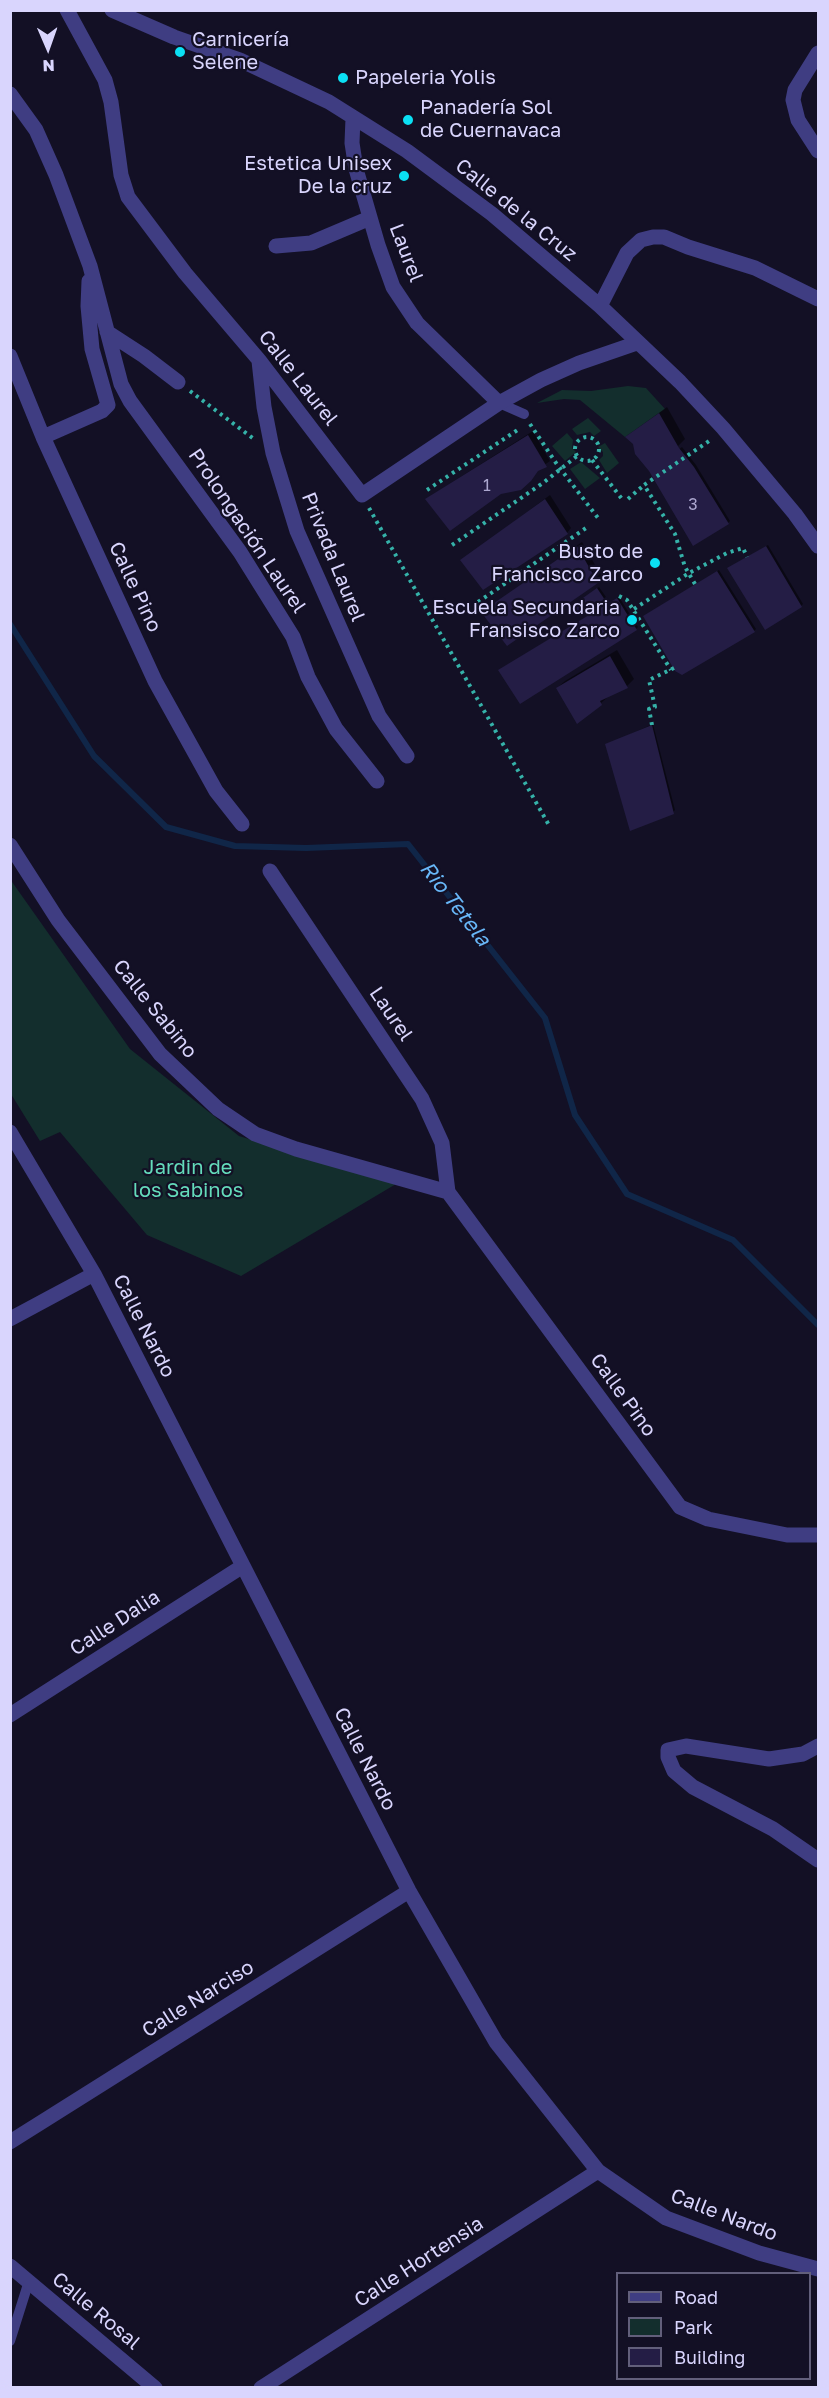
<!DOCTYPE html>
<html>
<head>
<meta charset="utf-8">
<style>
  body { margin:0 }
  #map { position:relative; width:829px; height:2398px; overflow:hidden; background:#131025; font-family:"Golos Text",sans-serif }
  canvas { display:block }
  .frame { position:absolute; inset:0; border:12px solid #d9d5fd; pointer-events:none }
  .legend { position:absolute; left:616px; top:2272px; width:195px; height:108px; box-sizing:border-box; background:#131025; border:2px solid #625f7b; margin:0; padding:8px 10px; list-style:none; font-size:18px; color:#d9d5fd }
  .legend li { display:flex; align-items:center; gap:12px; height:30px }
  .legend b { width:30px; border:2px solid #625f7b }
  .north { position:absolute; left:18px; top:18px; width:60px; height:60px; -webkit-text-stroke:4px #131025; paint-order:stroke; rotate:178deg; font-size:16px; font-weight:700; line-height:24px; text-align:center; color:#d9d5fd }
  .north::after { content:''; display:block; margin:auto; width:21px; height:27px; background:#d9d5fd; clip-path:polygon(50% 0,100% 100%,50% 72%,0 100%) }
</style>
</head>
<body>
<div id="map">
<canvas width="829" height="2398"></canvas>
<div class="frame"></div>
<ul class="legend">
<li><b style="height:8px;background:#3f3d82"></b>Road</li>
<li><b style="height:16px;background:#132e2d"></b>Park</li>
<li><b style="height:16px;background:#241d45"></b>Building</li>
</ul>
<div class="north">N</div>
</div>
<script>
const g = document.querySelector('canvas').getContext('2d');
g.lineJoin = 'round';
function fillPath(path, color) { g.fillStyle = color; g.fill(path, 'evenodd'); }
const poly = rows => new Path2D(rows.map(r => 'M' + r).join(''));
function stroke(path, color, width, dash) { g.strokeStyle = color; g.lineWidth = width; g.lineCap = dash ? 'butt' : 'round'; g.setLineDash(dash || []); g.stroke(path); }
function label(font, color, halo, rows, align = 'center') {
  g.font = font + ' "Golos Text",sans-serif'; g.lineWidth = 4.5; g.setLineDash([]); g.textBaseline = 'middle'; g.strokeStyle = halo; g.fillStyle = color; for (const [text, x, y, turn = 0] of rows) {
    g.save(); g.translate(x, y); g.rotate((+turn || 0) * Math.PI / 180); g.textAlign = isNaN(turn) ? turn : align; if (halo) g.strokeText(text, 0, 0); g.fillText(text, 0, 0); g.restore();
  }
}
fillPath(poly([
  [628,386,646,388,665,409,625,437,580,400,564,399,537,403,562,390,591,391],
  [588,418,601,431,594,436,590,432,577,435,572,429],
  [567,433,573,440,572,448,576,452,565,461,552,446],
  [605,443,619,463,607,473,599,460,603,456,603,452,598,447],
  [581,462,600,478,585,489,570,469],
  [10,879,130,1049,239,1136,396,1184,241,1276,147,1235,60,1132,40,1141,11,1094]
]), '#132e2d');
fillPath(poly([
  [667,407,685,439,675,449,677,451,682,447,696,465,730,521,728,523,627,436],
  [533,431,550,461,540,468,530,480,432,495],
  [550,495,571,528,567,533,462,560],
  [582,542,602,577,597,582,483,612],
  [768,545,803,604,801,606,730,567],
  [719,570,756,629,754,631,647,614],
  [599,587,606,597,582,614,577,603],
  [619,597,638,627,636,629,502,668],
  [617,650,634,679,627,686,609,696,601,703,557,688,565,681],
  [653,724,675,810,673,812,606,745]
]), '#0007');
stroke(poly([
  [10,624,94,756,166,827,235,846,306,848,408,844,545,1018,575,1115,627,1194,733,1240,818,1325]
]), '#102648', 6);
fillPath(poly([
  [659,413,679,448,694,467,729,524,693,546,649,471,635,454,633,444,625,437],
  [528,435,547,467,538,471,531,481,521,490,501,494,450,531,425,499],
  [545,499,568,534,483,590,460,560],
  [577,546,598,583,507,646,481,612],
  [766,546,802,607,765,630,727,568],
  [717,571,755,632,682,675,675,671,643,616],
  [597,588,605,600,581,616,573,605],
  [617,598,637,630,520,704,498,670],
  [610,656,628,688,600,701,602,705,577,724,556,688],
  [652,725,674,814,630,831,605,744]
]), '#241d45');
stroke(poly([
  [190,391,254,439],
  [530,424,556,463,598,518],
  '575 449a12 12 0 1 1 24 0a12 12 0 1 1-24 0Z',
  [592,460,622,499],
  [427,490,519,429],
  [628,499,644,485],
  [369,508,550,827],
  [452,545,543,483,577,456],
  [695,584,685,567,675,534,644,485,712,439],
  [619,596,627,600,671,670],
  [478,602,589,526],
  [634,609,689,573,727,553,743,548,747,557],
  [652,725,649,709,655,707,649,680,674,668]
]), '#35b2a9', 4, [3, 4.5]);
stroke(poly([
  [499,403,524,414],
  [10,2341,29,2281]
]), '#3f3d82', 10);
stroke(poly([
  [67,10,105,80,111,102,121,175,128,197,185,273,259,360,362,495,499,403,541,380,579,363,637,343],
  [112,10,174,37,240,60,329,102,407,151,492,214,600,306,680,382,723,428,795,514,818,546],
  [818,53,795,90,793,100,798,120,818,151],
  [10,94,36,130,56,175,90,266,121,384,130,401,240,552,293,637,308,677,336,729,377,781],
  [353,118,352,143,356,169,378,245,393,287,417,323,499,403],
  [276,246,311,243,370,218],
  [600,306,627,253,641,240,653,237,664,237,688,247,755,268,818,299],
  [107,332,144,356,178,382],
  [10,356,43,437,155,681,216,791,242,824],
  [259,361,264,407,273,453,297,531,379,716,407,756],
  [43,437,102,411,108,405,92,349,88,306,89,281],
  [10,845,58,920,160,1054,218,1109,255,1134,296,1149,448,1192],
  [270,871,422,1099,442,1143,448,1192,680,1507,708,1519,787,1535,818,1535],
  [10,1132,94,1274,409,1891,496,2042,598,2171,666,2218,759,2253,818,2269],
  [10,1319,94,1274],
  [10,1715,243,1566],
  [818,1746,803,1754,769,1759,686,1746,668,1750,668,1757,674,1771,693,1787,773,1829,818,1860],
  [10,2142,409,1891],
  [10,2266,155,2388],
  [261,2388,598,2171]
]), '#3f3d82', 15);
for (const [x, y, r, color] of [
  [180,52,6,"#0be0f4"],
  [343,78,6,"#0be0f4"],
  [408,120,6,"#0be0f4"],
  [404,176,6,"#0be0f4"],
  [655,563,6,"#0be0f4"],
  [632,620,6,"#0be0f4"]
]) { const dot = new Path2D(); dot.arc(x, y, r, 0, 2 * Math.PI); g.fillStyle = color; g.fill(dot); stroke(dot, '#131025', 2); }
label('16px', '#aca7cf', null, [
  ["1",487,486],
  ["3",693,505]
]);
label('20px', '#d9d5fd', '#131025', [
  ["Carnicería",192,40],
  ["Selene",192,63],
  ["Papeleria Yolis",355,78],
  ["Panadería Sol",420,108],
  ["de Cuernavaca",420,131],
  ["Estetica Unisex",392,164,"right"],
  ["De la cruz",392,187,"right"],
  ["Busto de",643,552,"right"],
  ["Francisco Zarco",643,575,"right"],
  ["Escuela Secundaria",620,608,"right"],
  ["Fransisco Zarco",620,631,"right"]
], 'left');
label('20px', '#d9d5fd', '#131025', [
  ["Calle de la Cruz",516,210,39],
  ["Laurel",406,253,69],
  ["Calle Laurel",298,378,52],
  ["Prolongación Laurel",247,531,56],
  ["Privada Laurel",333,557,68],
  ["Calle Pino",135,587,65],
  ["Calle Sabino",155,1009,51],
  ["Laurel",391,1014,56],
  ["Calle Nardo",144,1326,63],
  ["Calle Pino",623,1395,54],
  ["Calle Dalia",115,1623,-33],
  ["Calle Nardo",365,1759,63],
  ["Calle Narciso",198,1999,-32],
  ["Calle Nardo",724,2215,21],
  ["Calle Hortensia",419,2262,-33],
  ["Calle Rosal",96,2311,40]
]);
label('20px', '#64dbbb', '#131025', [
  ["Jardin de",188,1168],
  ["los Sabinos",188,1191]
]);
label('italic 21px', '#68b7f8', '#131025', [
  ["Rio Tetela",455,904,52]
]);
</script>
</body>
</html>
